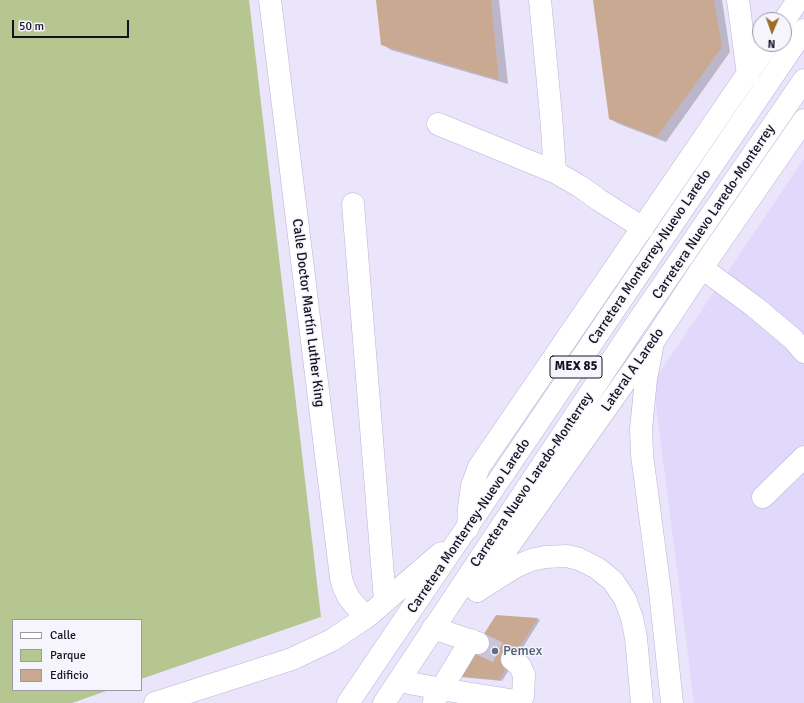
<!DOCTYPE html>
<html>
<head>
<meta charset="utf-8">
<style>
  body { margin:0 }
  #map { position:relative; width:804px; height:703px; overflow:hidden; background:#eae5fb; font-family:Signika,sans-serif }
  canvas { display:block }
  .legend { position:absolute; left:12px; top:619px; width:130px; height:72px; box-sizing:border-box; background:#f6f4fc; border:1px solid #9c9aa3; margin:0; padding:5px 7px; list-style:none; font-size:12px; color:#15121e }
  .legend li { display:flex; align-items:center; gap:8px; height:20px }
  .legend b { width:20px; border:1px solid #9c9aa3 }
  .north { position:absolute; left:752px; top:12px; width:40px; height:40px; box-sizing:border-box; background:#f6f4fc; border:1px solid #9c9aa3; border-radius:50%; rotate:182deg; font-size:11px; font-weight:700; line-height:16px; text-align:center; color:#15121e }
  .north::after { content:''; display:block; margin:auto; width:14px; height:18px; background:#9e6b21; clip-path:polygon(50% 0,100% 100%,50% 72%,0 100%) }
  .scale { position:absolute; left:12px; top:20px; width:117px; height:18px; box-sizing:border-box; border:2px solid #15121e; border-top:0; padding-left:5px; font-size:12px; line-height:14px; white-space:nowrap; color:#15121e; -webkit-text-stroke:3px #f6f4fc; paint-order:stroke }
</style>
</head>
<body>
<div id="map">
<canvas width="804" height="703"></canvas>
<ul class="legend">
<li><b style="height:5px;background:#fff"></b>Calle</li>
<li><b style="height:11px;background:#b5c691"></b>Parque</li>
<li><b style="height:11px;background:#caa993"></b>Edificio</li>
</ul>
<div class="north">N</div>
<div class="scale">50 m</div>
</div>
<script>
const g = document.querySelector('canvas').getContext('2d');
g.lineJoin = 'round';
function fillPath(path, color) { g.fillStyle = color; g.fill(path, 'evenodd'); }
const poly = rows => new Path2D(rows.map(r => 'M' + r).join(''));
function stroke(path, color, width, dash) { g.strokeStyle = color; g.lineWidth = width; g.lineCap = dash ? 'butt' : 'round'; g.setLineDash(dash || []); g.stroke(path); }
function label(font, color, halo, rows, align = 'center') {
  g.font = font + ' Signika,sans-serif'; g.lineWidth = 3; g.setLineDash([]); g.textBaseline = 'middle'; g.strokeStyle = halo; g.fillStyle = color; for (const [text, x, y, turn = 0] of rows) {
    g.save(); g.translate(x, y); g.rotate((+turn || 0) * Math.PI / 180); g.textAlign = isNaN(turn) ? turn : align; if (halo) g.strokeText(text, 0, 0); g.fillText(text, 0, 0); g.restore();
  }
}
fillPath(poly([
  [804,159,804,703,694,703,653,382]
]), '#e1d9fb');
fillPath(poly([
  [0,0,249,0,321,617,141,679,141,620,13,620,13,690,109,690,72,703,0,703]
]), '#b5c691');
fillPath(poly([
  [377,0,499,0,508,84,391,50,382,44],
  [594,0,722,0,730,52,666,142,619,124,610,119],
  [497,616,538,619,540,620,502,681,460,677]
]), '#0003');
fillPath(poly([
  [376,0,491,0,499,80,381,45],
  [593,0,714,0,722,47,657,137,609,119],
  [496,615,538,618,499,680,457,676]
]), '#caa993');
stroke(poly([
  [478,643,512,659]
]), '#cac5da', 22, [22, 11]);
const minor = poly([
  [270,0,341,578,344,588,349,598,359,610,368,616],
  [540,0,551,115,555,172,581,187,599,200,643,228],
  [738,0,748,75],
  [784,21,798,0],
  [438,124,555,172],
  [353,204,385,601],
  [702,268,755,307,793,339,804,352],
  [763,497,804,457],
  [468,528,469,508,472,486,479,467,768,44],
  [477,591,653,342,702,268,804,120],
  [433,628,478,643],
  [399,681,441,689,516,701,521,700,523,697,524,675,520,666,512,659],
  [434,701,471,640]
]);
const highway = poly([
  [653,342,646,379,641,429,642,455,660,591,672,703],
  [477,591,515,567,531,560,545,557,567,556,579,559,597,568,613,581,625,599,632,618,636,638,642,703],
  [155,703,292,659,332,640,368,616,441,553],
  [348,703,804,30],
  [384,703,632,330,804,80]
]);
stroke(minor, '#bbb3d5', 23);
stroke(highway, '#bbb3d5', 23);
stroke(minor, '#fff', 22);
stroke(highway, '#fff', 22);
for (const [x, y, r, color] of [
  [495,651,4,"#5c6f8a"]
]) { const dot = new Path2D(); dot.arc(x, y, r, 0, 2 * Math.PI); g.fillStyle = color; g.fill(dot); stroke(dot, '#f6f4fc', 1.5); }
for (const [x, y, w] of [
  [576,367,52]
]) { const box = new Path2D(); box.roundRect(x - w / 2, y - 11, w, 22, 3); g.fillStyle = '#f6f4fc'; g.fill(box); stroke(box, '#15121e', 1); }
label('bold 13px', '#15121e', null, [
  ["MEX 85",576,367]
]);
label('14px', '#15121e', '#f6f4fc', [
  ["Carretera Nuevo Laredo-Monterrey",714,212,-56],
  ["Carretera Monterrey-Nuevo Laredo",650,257,-56],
  ["Calle Doctor Martín Luther King",308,313,83],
  ["Lateral A Laredo",633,370,-55],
  ["Carretera Nuevo Laredo-Monterrey",532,480,-56],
  ["Carretera Monterrey-Nuevo Laredo",469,526,-56]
]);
label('14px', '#4e5e75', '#f6f4fc', [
  ["Pemex",503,651]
], 'left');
</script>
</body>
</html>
